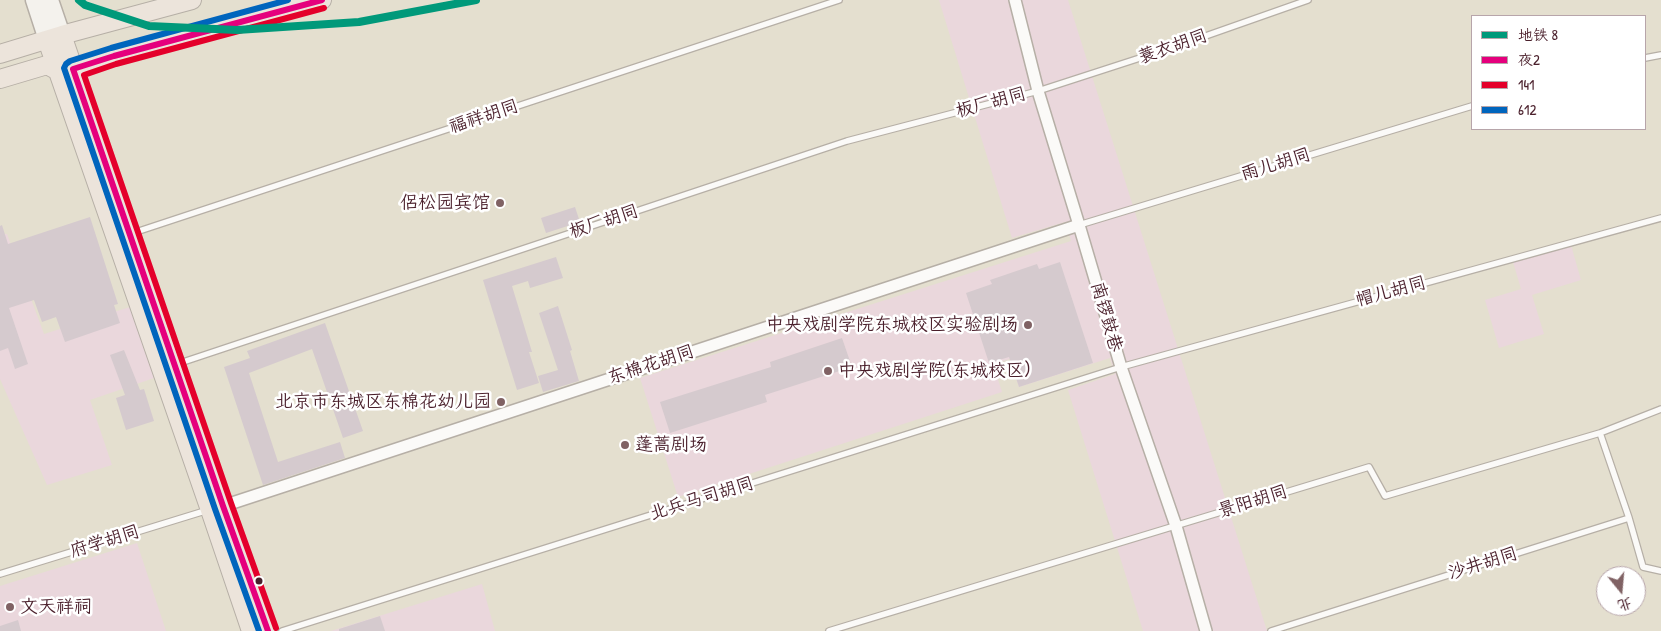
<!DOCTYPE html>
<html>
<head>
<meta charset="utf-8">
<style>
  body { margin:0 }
  #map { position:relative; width:1661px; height:631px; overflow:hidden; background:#e4dfcf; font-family:"Patrick Hand","LXGW WenKai TC",sans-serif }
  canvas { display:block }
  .legend { position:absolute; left:1471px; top:15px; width:175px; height:115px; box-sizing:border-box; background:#fff; border:1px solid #b7a5aa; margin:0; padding:6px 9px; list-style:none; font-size:15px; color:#4a1f2b }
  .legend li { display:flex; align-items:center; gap:10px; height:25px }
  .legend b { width:25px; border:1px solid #b7a5aa }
  .north { position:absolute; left:1596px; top:566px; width:50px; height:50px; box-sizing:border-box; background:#fff; border:1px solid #b7a5aa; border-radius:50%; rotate:163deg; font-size:14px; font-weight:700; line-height:20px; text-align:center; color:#4a1f2b }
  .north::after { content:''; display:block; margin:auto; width:18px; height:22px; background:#806264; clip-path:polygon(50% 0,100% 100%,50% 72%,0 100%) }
</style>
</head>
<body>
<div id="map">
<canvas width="1661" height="631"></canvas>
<ul class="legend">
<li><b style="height:6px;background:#00997a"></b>地铁 8</li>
<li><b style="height:6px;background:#e5007d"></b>夜2</li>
<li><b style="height:6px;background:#e4002b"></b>141</li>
<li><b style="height:6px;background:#0065bd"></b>612</li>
</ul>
<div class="north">北</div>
</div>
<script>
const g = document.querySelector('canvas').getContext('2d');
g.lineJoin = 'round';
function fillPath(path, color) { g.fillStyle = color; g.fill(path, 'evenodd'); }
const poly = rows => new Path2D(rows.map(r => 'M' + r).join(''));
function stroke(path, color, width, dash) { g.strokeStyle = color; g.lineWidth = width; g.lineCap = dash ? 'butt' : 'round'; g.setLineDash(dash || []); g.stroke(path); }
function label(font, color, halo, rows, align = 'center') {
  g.font = font + ' "Patrick Hand","LXGW WenKai TC",sans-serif'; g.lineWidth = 5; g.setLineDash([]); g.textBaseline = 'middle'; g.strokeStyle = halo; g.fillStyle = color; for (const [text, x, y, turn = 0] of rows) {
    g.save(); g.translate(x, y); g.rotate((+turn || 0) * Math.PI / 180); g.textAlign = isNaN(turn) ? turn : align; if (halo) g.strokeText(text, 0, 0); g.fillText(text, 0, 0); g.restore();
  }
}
fillPath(poly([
  [939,0,1068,0,1267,631,1143,631,1068,390,1115,374,1110,358,1019,387,1010,359,993,364,1002,392,678,497,640,378,1071,241,1065,222,1012,238],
  [7,234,44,334,130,307,154,378,90,400,112,465,47,485,0,379,0,235],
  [1571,245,1581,280,1532,295,1544,334,1499,348,1485,300,1521,289,1513,262],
  [137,543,166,631,0,631,0,586],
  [482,584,495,631,331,631]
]), '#ead7dc');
fillPath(poly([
  [575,207,580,222,546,233,541,218],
  [90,217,118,304,114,305,120,323,65,342,56,317,42,322,34,300,9,308,28,364,15,369,8,348,0,351,0,226,2,225,8,244],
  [556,257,563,278,530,288,528,281,512,286,532,352,529,352,539,383,517,390,483,280],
  [1060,262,1093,363,1019,387,1009,357,989,363,966,293,992,284,990,280,1037,264,1039,269],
  [558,306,572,350,570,351,579,381,543,392,538,376,558,370,539,313],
  [325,323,363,431,343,438,312,349,249,373,278,462,340,442,345,458,263,485,224,367,250,358,247,351],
  [842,338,852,367,765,395,767,402,670,433,660,402,771,367,770,362],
  [124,350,140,390,144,389,154,421,126,430,116,398,125,395,110,355],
  [380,616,385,631,339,631,339,629],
  [18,620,21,631,0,631,0,626]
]), '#d5cace');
const lane = poly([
  [1645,58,1661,55],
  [1079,225,1472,106],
  [133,233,839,0],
  [177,364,847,141,1038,91,1180,45,1308,0],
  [1600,433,1629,518],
  [0,574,208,510],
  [282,631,1121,367,1661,218],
  [829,631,1369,467,1385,496,1600,433,1661,409],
  [1271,631,1629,518,1643,567,1661,571]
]);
const street = poly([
  [1015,0,1038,91,1079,225,1121,367,1176,526,1206,631],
  [217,508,1079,225]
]);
const secondary = poly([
  [34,0,47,40],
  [50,0,62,35]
]);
const primary = poly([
  [62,35,223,506,268,631],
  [47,40,210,510,251,631],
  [0,54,62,35,192,0],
  [61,70,73,69,114,56,322,0],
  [0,79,47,65,58,71]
]);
stroke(lane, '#b6afa6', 8);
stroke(street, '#b6afa6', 14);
stroke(secondary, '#b6afa6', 19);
stroke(primary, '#b6afa6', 20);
stroke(lane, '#fbfaf8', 5.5);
stroke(street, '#fbfaf8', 11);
stroke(secondary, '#f4f2ed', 16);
stroke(primary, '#ece4db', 18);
stroke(poly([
  [268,631,223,506,73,69,114,56,322,0]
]), '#e5007d', 6);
stroke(poly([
  [276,628,231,503,84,75,116,64,324,8]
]), '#e4002b', 6);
stroke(poly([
  [259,631,215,509,64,68,66,64,70,61,111,48,288,0]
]), '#0065bd', 6);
stroke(poly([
  [79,0,85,5,149,26,237,30,359,22,476,0]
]), '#00997a', 8);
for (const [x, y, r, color] of [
  [500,203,5,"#806264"],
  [1028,325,5,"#806264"],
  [828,371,5,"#806264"],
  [501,402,5,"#806264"],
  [625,445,5,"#806264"],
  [259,581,4.5,"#4a1f2b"],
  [10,607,5,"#806264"]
]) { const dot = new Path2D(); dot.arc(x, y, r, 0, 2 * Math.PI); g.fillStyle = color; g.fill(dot); stroke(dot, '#fff', 2); }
label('18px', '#4a1f2b', '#fff', [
  ["蓑衣胡同",1173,47,-19],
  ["板厂胡同",991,103,-15],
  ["福祥胡同",484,117,-18],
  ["雨儿胡同",1276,165,-17],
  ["板厂胡同",604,222,-18],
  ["帽儿胡同",1391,292,-15],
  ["南锣鼓巷",1106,317,74],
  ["东棉花胡同",651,365,-18],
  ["北兵马司胡同",702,499,-17],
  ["景阳胡同",1253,502,-17],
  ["府学胡同",105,542,-17],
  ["沙井胡同",1483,564,-17]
]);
label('18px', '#4a1f2b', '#fff', [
  ["侣松园宾馆",490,203],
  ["中央戏剧学院东城校区实验剧场",1018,325],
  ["中央戏剧学院(东城校区)",838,371,"left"],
  ["北京市东城区东棉花幼儿园",491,402],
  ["蓬蒿剧场",635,445,"left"],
  ["文天祥祠",20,607,"left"]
], 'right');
</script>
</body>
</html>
